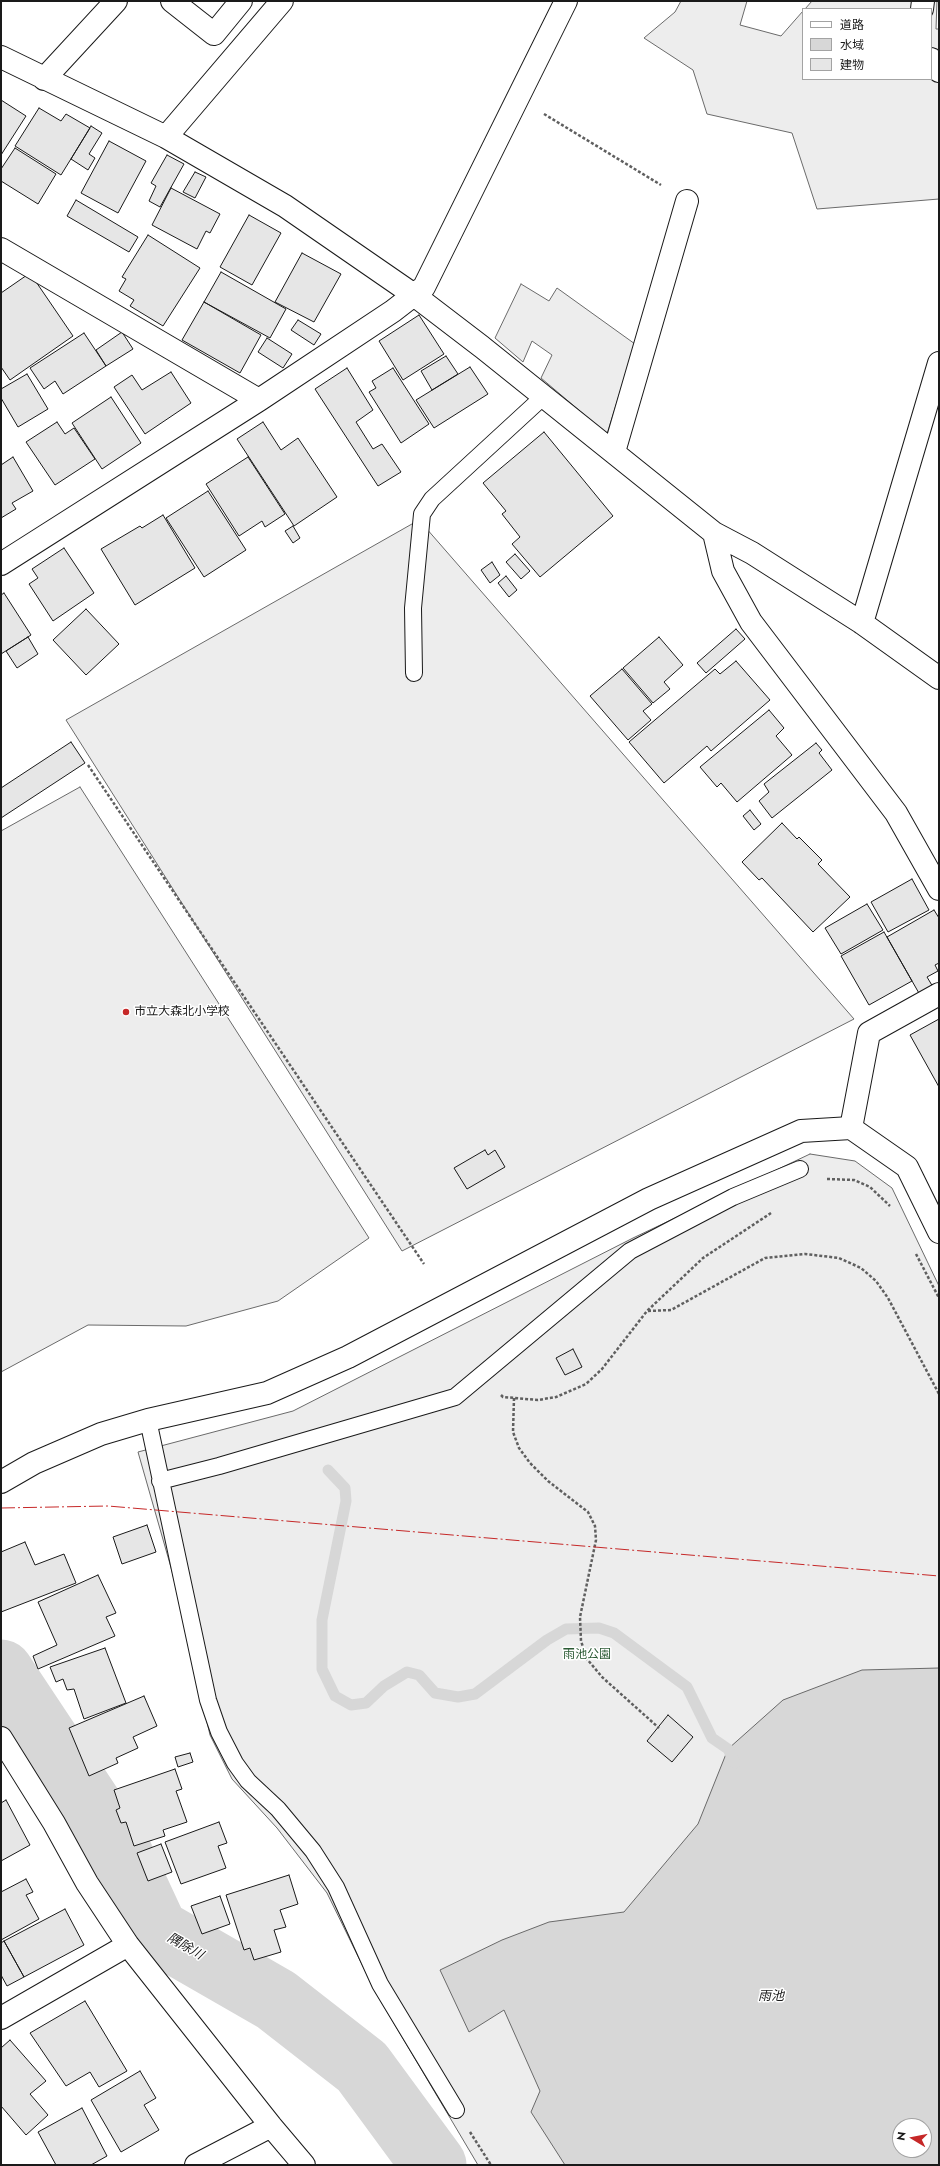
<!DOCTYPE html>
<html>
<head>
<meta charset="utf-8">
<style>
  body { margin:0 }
  #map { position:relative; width:940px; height:2166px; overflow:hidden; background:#fff; font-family:Jost,"Noto Sans JP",sans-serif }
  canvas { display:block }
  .frame { position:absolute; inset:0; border:2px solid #1a1a1a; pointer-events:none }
  .legend { position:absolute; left:802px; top:8px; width:130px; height:72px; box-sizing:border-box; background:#fff; border:1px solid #a3a3a3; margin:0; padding:5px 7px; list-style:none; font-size:12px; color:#1a1a1a }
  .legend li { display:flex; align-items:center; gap:8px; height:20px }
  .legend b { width:20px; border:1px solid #a3a3a3 }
  .north { position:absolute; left:892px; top:2118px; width:40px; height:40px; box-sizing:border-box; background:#fff; border:1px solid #a3a3a3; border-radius:50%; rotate:280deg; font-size:11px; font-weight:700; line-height:16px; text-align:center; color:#1a1a1a }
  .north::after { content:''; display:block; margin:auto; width:14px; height:18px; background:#c62828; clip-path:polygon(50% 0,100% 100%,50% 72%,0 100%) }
</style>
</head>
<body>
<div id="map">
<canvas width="940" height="2166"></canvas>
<div class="frame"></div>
<ul class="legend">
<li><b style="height:5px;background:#fff"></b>道路</li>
<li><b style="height:11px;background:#d7d7d7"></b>水域</li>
<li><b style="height:11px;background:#e6e6e6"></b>建物</li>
</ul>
<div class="north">N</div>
</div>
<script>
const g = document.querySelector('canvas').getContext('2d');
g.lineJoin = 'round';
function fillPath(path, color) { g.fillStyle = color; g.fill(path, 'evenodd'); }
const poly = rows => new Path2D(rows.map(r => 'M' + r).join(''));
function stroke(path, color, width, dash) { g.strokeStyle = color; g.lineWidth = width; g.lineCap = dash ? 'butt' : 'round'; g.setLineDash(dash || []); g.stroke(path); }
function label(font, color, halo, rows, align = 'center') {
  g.font = font + ' Jost,"Noto Sans JP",sans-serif'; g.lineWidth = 3; g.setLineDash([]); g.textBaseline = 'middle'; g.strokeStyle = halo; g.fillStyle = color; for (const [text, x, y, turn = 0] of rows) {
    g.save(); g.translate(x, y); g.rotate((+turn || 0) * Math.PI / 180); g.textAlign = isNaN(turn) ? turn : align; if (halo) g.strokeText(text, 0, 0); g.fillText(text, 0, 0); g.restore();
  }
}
const built = poly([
  [681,1,747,1,740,25,781,36,803,11,803,79,931,79,931,9,805,9,812,1,937,1,936,29,939,29,939,199,817,209,792,133,707,114,693,70,644,38,675,12,681,1],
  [521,284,549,301,557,288,635,344,607,434,541,378,552,355,532,341,523,362,495,338,521,284],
  [419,520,854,1019,402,1251,66,720,419,520],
  [80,787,369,1238,278,1301,186,1326,88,1325,1,1372,1,831,80,787],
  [810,1154,855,1161,892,1188,939,1286,939,2165,478,2165,376,1993,327,1893,277,1828,232,1779,210,1735,172,1571,138,1452,293,1411,633,1238,810,1154],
  [900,2126,924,2126,924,2150,900,2150,900,2126]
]);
fillPath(built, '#ededed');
stroke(built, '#6a6a6a', 1);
const water = poly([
  [939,1668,939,2165,565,2165,531,2112,540,2091,504,2010,469,2032,440,1970,502,1940,549,1922,624,1912,698,1824,728,1749,783,1700,862,1670,939,1668],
  [900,2126,924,2126,924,2150,900,2150,900,2126]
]);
fillPath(water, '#d7d7d7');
stroke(water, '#6a6a6a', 1);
stroke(poly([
  [328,1470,345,1488,346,1501,322,1620,322,1669,335,1696,351,1705,366,1703,384,1686,407,1672,419,1675,435,1693,458,1697,475,1694,547,1640,566,1629,599,1628,614,1633,687,1687,712,1738,728,1749,735,1763]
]), '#d7d7d7', 11);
stroke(poly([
  [1,1672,116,1845,156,1931,276,2000,362,2067,434,2165]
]), '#d7d7d7', 65);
const building = poly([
  [1,100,26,116,1,155,1,100],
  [39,108,61,121,66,114,90,128,61,175,15,146,39,108],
  [91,126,102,133,89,154,95,158,88,170,71,159,91,126],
  [109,141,146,161,118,213,81,193,109,141],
  [15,148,56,174,38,204,1,181,1,169,15,148],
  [167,155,184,164,160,207,149,201,156,186,151,183,167,155],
  [195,172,206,177,195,198,183,192,195,172],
  [171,188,220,214,210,233,206,231,197,249,152,225,171,188],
  [76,200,138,237,129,252,67,216,76,200],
  [249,215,281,233,252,285,220,267,249,215],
  [148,235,200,268,163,326,130,306,134,300,119,291,126,279,122,277,148,235],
  [302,253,341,274,314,322,275,302,302,253],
  [221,272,286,309,270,338,204,302,221,272],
  [30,273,73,336,10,380,1,367,1,293,30,273],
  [204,302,261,335,240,373,182,340,204,302],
  [419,315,444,354,403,380,379,341,419,315],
  [298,320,321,334,314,345,291,330,298,320],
  [122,332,133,349,106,366,96,350,122,332],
  [84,333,106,366,63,394,55,381,44,389,30,368,84,333],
  [267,338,292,354,283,368,258,352,267,338],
  [446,356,458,374,432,390,421,371,446,356],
  [470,367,488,394,434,428,416,400,470,367],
  [347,368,373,410,356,422,373,449,382,444,401,472,378,486,315,389,347,368],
  [393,368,429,424,401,443,369,392,376,388,372,381,393,368],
  [171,372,191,403,145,434,114,387,132,375,142,390,171,372],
  [27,374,48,409,18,427,1,398,1,389,27,374],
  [111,397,141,443,102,469,72,423,111,397],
  [57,422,65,434,74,428,95,459,55,485,26,442,57,422],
  [263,422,281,450,298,438,337,497,294,526,237,439,263,422],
  [544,432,613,516,540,577,512,544,520,537,502,514,506,511,483,483,544,432],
  [13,457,33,491,12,503,16,509,1,518,1,465,13,457],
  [248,457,285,514,265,527,262,521,239,536,206,484,248,457],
  [208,491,246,550,204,577,166,518,208,491],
  [163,515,195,568,135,605,101,549,140,526,142,528,163,515],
  [293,526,300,538,293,543,285,531,293,526],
  [64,548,94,593,53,621,29,584,38,578,32,569,64,548],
  [515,554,530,571,521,579,506,562,515,554],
  [492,562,500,575,490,583,481,570,492,562],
  [506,576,517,590,509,597,498,583,506,576],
  [4,593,31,635,1,654,1,595,4,593],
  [86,609,119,644,86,675,53,640,86,609],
  [736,629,745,639,706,673,697,663,736,629],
  [28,637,38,654,17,668,6,651,28,637],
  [659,637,683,665,664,682,670,689,653,703,623,668,659,637],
  [736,661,770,700,711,751,707,746,664,783,629,742,715,669,720,674,736,661],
  [622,669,652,704,643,711,651,720,628,740,590,696,622,669],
  [769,710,784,728,776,736,792,755,737,802,721,783,717,787,700,767,769,710],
  [71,742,85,763,1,818,1,788,71,742],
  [816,743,822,750,819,753,832,770,772,818,759,801,769,792,764,784,816,743],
  [750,810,761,824,754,830,743,816,750,810],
  [782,823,797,839,799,837,822,860,818,864,850,897,813,932,762,878,759,880,742,862,782,823],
  [912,879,929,910,888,932,871,902,912,879],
  [867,904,883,930,841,954,825,928,867,904],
  [934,910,939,918,939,963,935,965,938,971,927,977,933,987,920,995,887,937,934,910],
  [884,932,912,981,869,1005,841,956,884,932],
  [939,1019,939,1087,910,1035,939,1019],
  [485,1150,488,1155,495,1150,505,1167,467,1189,454,1168,485,1150],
  [573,1349,582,1367,565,1375,556,1358,573,1349],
  [147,1525,156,1552,122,1564,113,1537,147,1525],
  [25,1542,35,1565,64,1554,76,1583,1,1612,1,1552,25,1542],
  [98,1575,116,1613,106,1617,115,1636,38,1669,33,1656,57,1645,38,1602,98,1575],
  [105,1648,126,1703,84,1719,74,1689,67,1690,63,1679,56,1682,50,1667,105,1648],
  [144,1696,157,1726,133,1737,138,1748,116,1758,118,1763,89,1776,69,1728,144,1696],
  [668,1715,693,1737,672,1762,647,1741,668,1715],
  [190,1753,193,1762,178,1767,175,1757,190,1753],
  [175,1769,182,1789,176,1791,187,1822,163,1830,165,1836,134,1846,126,1822,121,1823,116,1810,120,1808,114,1790,175,1769],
  [6,1800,30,1845,1,1861,1,1803,6,1800],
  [219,1822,227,1843,218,1846,226,1868,181,1884,165,1842,219,1822],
  [161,1844,172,1872,148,1881,137,1853,161,1844],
  [289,1875,298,1904,280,1910,286,1927,274,1930,281,1952,254,1960,250,1948,244,1950,226,1895,289,1875],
  [26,1879,33,1892,26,1895,39,1919,1,1940,1,1892,26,1879],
  [220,1896,230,1924,202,1934,191,1906,220,1896],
  [65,1909,84,1945,24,1977,4,1941,65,1909],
  [4,1941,24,1977,7,1986,1,1975,1,1943,4,1941],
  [85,2001,127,2071,99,2087,90,2072,66,2086,30,2033,85,2001],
  [10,2040,46,2081,30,2094,48,2115,26,2135,1,2106,1,2048,10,2040],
  [140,2071,156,2098,144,2105,159,2130,121,2152,91,2100,140,2071],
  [82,2108,107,2156,91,2165,56,2165,38,2132,82,2108]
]);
fillPath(building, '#e6e6e6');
stroke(building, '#1a1a1a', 1);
const lane = poly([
  [414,673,413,608,422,514,432,499,544,396],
  [148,1420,208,1700,219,1732,235,1763,248,1781,278,1809,313,1851,336,1887,380,1984,456,2110],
  [160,1481,219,1466,455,1397,630,1251,733,1197,800,1169]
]);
const street = poly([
  [172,1,214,34,241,1],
  [922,9,923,1],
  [1,57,166,137,285,206,414,295,482,347,714,533,752,553,862,623,939,678],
  [931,59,939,71],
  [44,79,116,1],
  [166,137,282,1],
  [1,249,259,400],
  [614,452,687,201],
  [714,533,723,571,751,622,896,813,939,889],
  [1,564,259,400,393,311,424,287,566,1],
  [862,623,939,363],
  [851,1128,869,1033,939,994],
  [1,1738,54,1823,87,1883,128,1945,271,2126,304,2165],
  [1,2018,128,1945],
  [196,2165,271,2126]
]);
const secondary = poly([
  [1,1482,34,1463,101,1434,148,1420,267,1393,348,1357,649,1199,801,1131,851,1128,907,1167,939,1232]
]);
stroke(lane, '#1a1a1a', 18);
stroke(street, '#1a1a1a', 24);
stroke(secondary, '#1a1a1a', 24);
stroke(poly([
  [544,114,661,185],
  [88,765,424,1264],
  [827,1179,854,1180,870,1187,890,1206],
  [916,1254,939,1298],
  [648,1311,671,1310,765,1258,805,1254,839,1258,861,1268,876,1281,888,1298,939,1394],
  [501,1395,503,1397,538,1400,556,1397,586,1384,602,1369,647,1311,703,1258,771,1213],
  [514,1398,513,1432,519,1448,530,1463,548,1481,588,1512,595,1526,596,1540,580,1617,581,1641,587,1659,602,1677,659,1728],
  [470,2132,491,2165]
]), '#5f5f5f', 2.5, [3, 2]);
stroke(lane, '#fff', 16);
stroke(street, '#fff', 22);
stroke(secondary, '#fff', 22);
stroke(poly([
  [1,1508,108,1506,939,1576]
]), '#c62828', 1, [14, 3, 2, 3]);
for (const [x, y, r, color] of [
  [126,1012,4,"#c62828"]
]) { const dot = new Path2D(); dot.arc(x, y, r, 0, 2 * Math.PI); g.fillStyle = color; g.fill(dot); stroke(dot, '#fff', 1.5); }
label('12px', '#1a1a1a', '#fff', [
  ["市立大森北小学校",134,1012]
], 'left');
label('12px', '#2b5a34', '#fff', [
  ["雨池公園",587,1655]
]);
label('italic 13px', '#1a1a1a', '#fff', [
  ["隅除川",185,1947,30],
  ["雨池",771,1997]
]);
</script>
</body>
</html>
